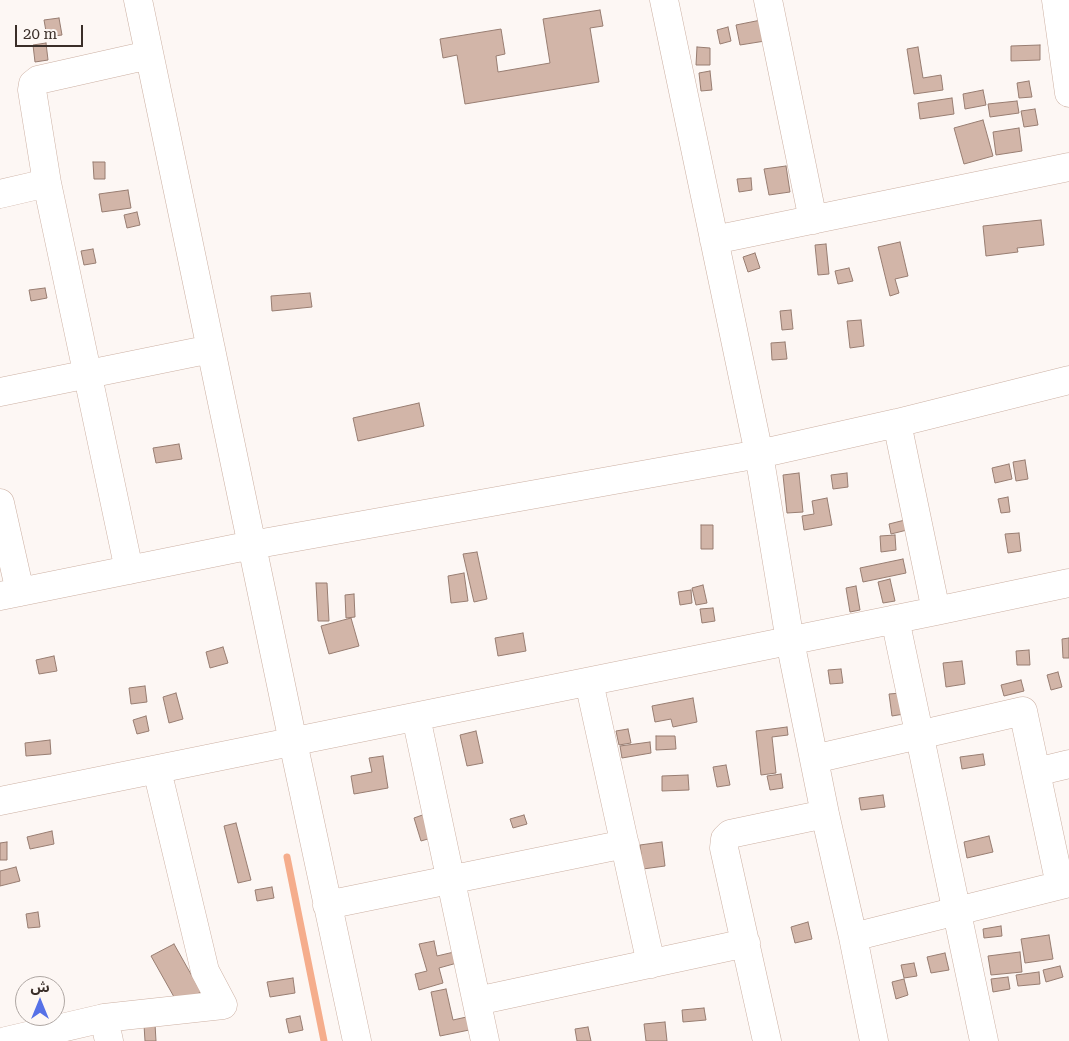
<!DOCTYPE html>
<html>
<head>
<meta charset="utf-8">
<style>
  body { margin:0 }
  #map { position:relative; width:1069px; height:1041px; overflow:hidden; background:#fdf7f4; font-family:"Roboto Serif","Noto Sans Arabic",serif }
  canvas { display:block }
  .north { position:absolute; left:15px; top:976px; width:50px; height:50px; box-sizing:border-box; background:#fdf7f4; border:1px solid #afa7a3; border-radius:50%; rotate:0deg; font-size:14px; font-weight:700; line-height:20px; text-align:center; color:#3a2e29 }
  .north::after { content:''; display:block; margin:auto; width:18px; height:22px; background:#5671e7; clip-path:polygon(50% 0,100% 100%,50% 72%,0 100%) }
  .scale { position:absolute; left:15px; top:25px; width:68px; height:22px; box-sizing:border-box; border:2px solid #3a2e29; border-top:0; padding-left:6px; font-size:15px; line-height:18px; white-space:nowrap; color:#3a2e29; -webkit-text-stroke:4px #fdf7f4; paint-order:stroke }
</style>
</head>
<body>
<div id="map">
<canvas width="1069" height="1041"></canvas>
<div class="north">ش</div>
<div class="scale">20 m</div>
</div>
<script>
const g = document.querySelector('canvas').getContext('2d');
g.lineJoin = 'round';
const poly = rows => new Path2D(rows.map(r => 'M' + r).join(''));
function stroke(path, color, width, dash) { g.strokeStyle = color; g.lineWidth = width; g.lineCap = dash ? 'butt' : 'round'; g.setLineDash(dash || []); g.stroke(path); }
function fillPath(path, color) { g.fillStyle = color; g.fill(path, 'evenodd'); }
stroke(poly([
  [287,857,324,1041]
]), '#f5ad8c', 7);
const building = poly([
  [600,10,603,26,590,28,599,82,465,104,457,55,443,58,440,39,501,29,505,54,496,56,498,72,550,63,543,19,600,10],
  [59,18,62,35,47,37,44,20,59,18],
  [761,20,765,41,740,45,736,25,761,20],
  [728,27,731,41,720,44,717,30,728,27],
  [46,43,48,60,35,62,33,45,46,43],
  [1040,45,1040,60,1011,61,1011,46,1040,45],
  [697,47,710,48,710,65,696,65,697,47],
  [918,47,923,78,941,75,943,90,914,94,907,49,918,47],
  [710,71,712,90,701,91,699,73,710,71],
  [1029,81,1032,97,1019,98,1017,83,1029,81],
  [983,90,986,105,965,109,963,94,983,90],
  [952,98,954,114,920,119,918,103,952,98],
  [1017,101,1019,113,990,117,988,104,1017,101],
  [1035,109,1038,125,1024,127,1021,111,1035,109],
  [983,120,993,156,964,164,954,128,983,120],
  [1019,128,1022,151,996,155,993,132,1019,128],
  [93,162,105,162,105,179,94,179,93,162],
  [786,166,790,192,769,195,764,169,786,166],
  [751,178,752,190,739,192,737,179,751,178],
  [128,190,131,208,102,212,99,194,128,190],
  [137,212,140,225,127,228,124,215,137,212],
  [1041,220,1044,245,1017,248,1018,252,986,256,983,226,1041,220],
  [900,242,908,276,895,279,899,293,890,296,878,247,900,242],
  [826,244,829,274,818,275,815,245,826,244],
  [93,249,96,263,84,265,81,251,93,249],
  [755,253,760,268,748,272,743,257,755,253],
  [849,268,853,281,838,284,835,271,849,268],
  [45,288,47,298,31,301,29,290,45,288],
  [310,293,312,307,272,311,271,296,310,293],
  [791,310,793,329,782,330,780,311,791,310],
  [861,320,864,346,850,348,847,321,861,320],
  [785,342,787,359,772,360,771,343,785,342],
  [419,403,424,426,358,441,353,418,419,403],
  [179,444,182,459,156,463,153,448,179,444],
  [1025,460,1028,479,1016,481,1013,462,1025,460],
  [1009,464,1012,479,995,483,992,468,1009,464],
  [799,473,803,512,787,513,783,475,799,473],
  [847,473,848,487,833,489,831,475,847,473],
  [1008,497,1010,512,1001,513,998,499,1008,497],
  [827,498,832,525,804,530,802,516,814,514,812,501,827,498],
  [905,520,907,530,891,534,889,524,905,520],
  [701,525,713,525,713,549,701,549,701,525],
  [1019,533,1021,551,1008,553,1005,534,1019,533],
  [895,535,896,550,881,552,880,536,895,535],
  [477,552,487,599,474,602,463,554,477,552],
  [903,559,906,573,863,582,860,568,903,559],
  [464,573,468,601,451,603,448,576,464,573],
  [890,579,895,601,883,603,878,582,890,579],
  [316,583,327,583,329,621,318,621,316,583],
  [703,585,707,603,696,605,692,588,703,585],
  [856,586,860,610,850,612,846,588,856,586],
  [691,590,692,603,680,605,678,592,691,590],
  [354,594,355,617,346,618,345,595,354,594],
  [713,608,715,621,702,623,700,609,713,608],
  [351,618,359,646,329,654,321,626,351,618],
  [523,633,526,651,498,656,495,638,523,633],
  [1069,638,1069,658,1063,658,1062,639,1069,638],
  [223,647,228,663,210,668,206,652,223,647],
  [1029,650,1030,665,1017,665,1016,651,1029,650],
  [54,656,57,671,39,674,36,660,54,656],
  [962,661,965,684,946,687,943,663,962,661],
  [841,669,843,683,830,684,828,670,841,669],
  [1058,672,1062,687,1051,690,1047,675,1058,672],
  [1021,680,1024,691,1004,696,1001,685,1021,680],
  [145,686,147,702,131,704,129,688,145,686],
  [176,693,183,719,169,723,163,697,176,693],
  [901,693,904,714,892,716,889,694,901,693],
  [693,698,697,722,673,727,671,719,655,722,652,706,693,698],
  [146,716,149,731,137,734,133,720,146,716],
  [787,727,788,735,772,737,776,773,761,775,756,731,787,727],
  [628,729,631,743,619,745,616,731,628,729],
  [476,731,483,763,467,766,460,735,476,731],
  [656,736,675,736,676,749,656,750,656,736],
  [50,740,51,754,26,756,25,743,50,740],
  [650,742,651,753,622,758,620,746,650,742],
  [983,754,985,765,962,769,960,757,983,754],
  [383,756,388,788,354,794,351,776,372,772,369,758,383,756],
  [726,765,730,785,717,787,713,767,726,765],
  [781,774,783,788,770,790,767,776,781,774],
  [688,775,689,790,662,791,662,776,688,775],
  [883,795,885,807,861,810,859,798,883,795],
  [431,812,438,836,421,841,414,818,431,812],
  [524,815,527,824,513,828,510,819,524,815],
  [236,823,251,880,238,883,224,826,236,823],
  [52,831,54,844,30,849,27,837,52,831],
  [989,836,993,852,967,858,964,842,989,836],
  [7,842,7,860,0,860,0,843,7,842],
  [662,842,665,866,643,869,640,845,662,842],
  [16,867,20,881,0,886,0,871,16,867],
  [272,887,274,898,257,901,255,890,272,887],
  [38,912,40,927,28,928,26,914,38,912],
  [808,922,812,939,795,943,791,927,808,922],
  [1001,926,1002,936,984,938,983,929,1001,926],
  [1049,935,1053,959,1025,963,1021,939,1049,935],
  [434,941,437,956,454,952,457,963,439,968,443,983,419,990,415,974,427,971,419,944,434,941],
  [174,944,201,992,178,1004,151,956,174,944],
  [1020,952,1022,972,991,975,988,956,1020,952],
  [945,953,949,970,931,973,927,957,945,953],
  [914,963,917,976,904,978,901,965,914,963],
  [1060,966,1063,977,1046,982,1043,970,1060,966],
  [1039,972,1040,984,1018,986,1016,975,1039,972],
  [1008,977,1010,989,993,992,991,979,1008,977],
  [293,978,295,993,270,997,267,982,293,978],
  [904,979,908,995,896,999,892,982,904,979],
  [446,989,453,1020,471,1016,474,1029,440,1036,431,992,446,989],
  [704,1008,706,1020,683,1022,682,1010,704,1008],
  [300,1016,303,1030,289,1033,286,1019,300,1016],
  [665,1022,667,1041,646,1041,644,1024,665,1022],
  [155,1024,156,1041,145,1041,144,1025,155,1024],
  [588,1027,591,1041,577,1041,575,1029,588,1027]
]);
fillPath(building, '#d2b5a8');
stroke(building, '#987d71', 1);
const minor = poly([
  [138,0,293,742,357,1041],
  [664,0,759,454,790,641,825,814,853,937,874,1041],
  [768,0,813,220],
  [1056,0,1069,93],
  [0,194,47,183],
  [714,240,1069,167],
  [0,392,211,349],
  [897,423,936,611],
  [0,503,20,592],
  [129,570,47,183,32,90,33,84,38,80,149,55],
  [0,596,252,545,759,454,897,423,1069,380],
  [895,619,984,1041],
  [589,682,651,964],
  [416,717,485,1041],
  [814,759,1023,711,1060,885],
  [1036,772,1069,764],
  [0,801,936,611,1069,583],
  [327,905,625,844],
  [853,937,1069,883],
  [477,1001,746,943],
  [104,1018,109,1041],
  [6,1041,104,1018,223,1005,205,971,157,770],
  [767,1041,724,848,725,839,730,834,825,814]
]);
stroke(minor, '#ccb0a3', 29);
stroke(minor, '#fff', 28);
</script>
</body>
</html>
